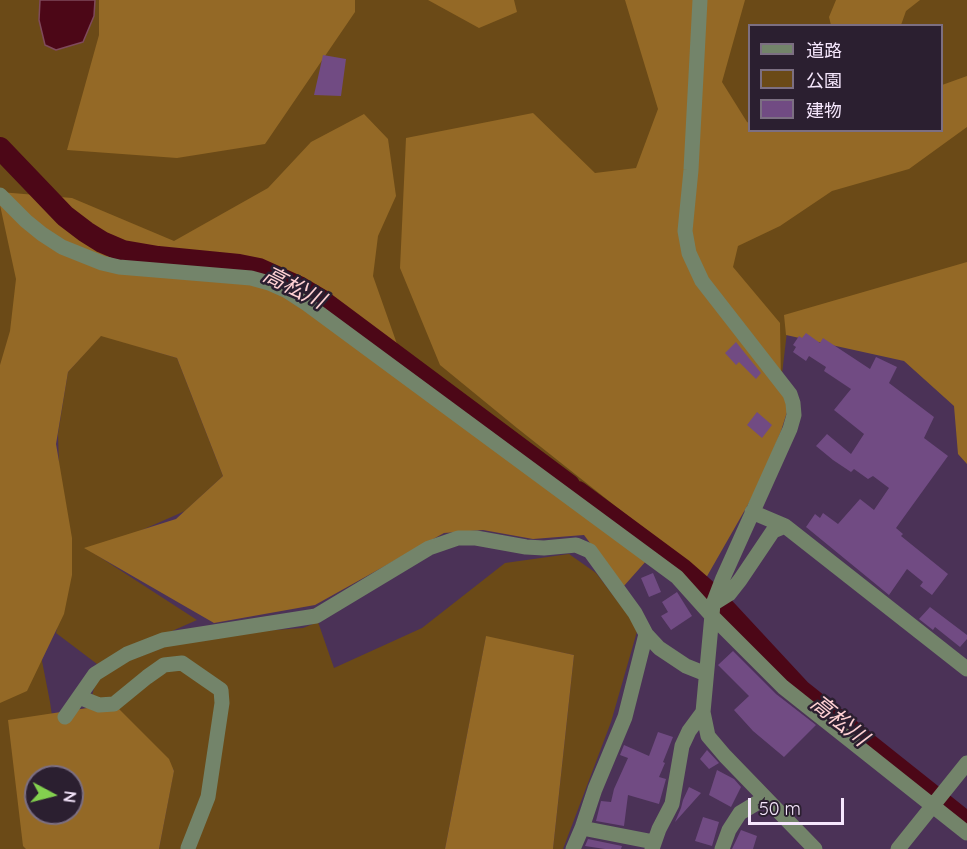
<!DOCTYPE html>
<html>
<head>
<meta charset="utf-8">
<style>
  body { margin:0 }
  #map { position:relative; width:967px; height:849px; overflow:hidden; background:#4b3257; font-family:Quicksand,"Noto Sans JP",sans-serif }
  canvas { display:block }
  .legend { position:absolute; left:748px; top:24px; width:195px; height:108px; box-sizing:border-box; background:#2b1f30; border:2px solid #7c6f82; margin:0; padding:8px 10px; list-style:none; font-size:18px; color:#f6e7fd }
  .legend li { display:flex; align-items:center; gap:12px; height:30px }
  .legend b { width:30px; border:2px solid #7c6f82 }
  .north { position:absolute; left:24px; top:765px; width:60px; height:60px; box-sizing:border-box; background:#2b1f30; border:2px solid #7c6f82; border-radius:50%; rotate:97deg; font-size:16px; font-weight:700; line-height:24px; text-align:center; color:#f6e7fd }
  .north::after { content:''; display:block; margin:auto; width:21px; height:27px; background:#83d04f; clip-path:polygon(50% 0,100% 100%,50% 72%,0 100%) }
  .scale { position:absolute; left:748px; top:798px; width:96px; height:27px; box-sizing:border-box; border:3px solid #f6e7fd; border-top:0; padding-left:8px; font-size:18px; line-height:21px; white-space:nowrap; color:#f6e7fd; -webkit-text-stroke:4px #2b1f30; paint-order:stroke }
</style>
</head>
<body>
<div id="map">
<canvas width="967" height="849"></canvas>
<ul class="legend">
<li><b style="height:8px;background:#73846a"></b>道路</li>
<li><b style="height:16px;background:#6b4a17"></b>公園</li>
<li><b style="height:16px;background:#714b83"></b>建物</li>
</ul>
<div class="north">N</div>
<div class="scale">50 m</div>
</div>
<script>
const g = document.querySelector('canvas').getContext('2d');
g.lineJoin = 'round';
function fillPath(path, color) { g.fillStyle = color; g.fill(path, 'evenodd'); }
const poly = rows => new Path2D(rows.map(r => 'M' + r).join(''));
function stroke(path, color, width, dash) { g.strokeStyle = color; g.lineWidth = width; g.lineCap = dash ? 'butt' : 'round'; g.setLineDash(dash || []); g.stroke(path); }
function label(font, color, halo, rows, align = 'center') {
  g.font = font + ' Quicksand,"Noto Sans JP",sans-serif'; g.lineWidth = 5; g.setLineDash([]); g.textBaseline = 'middle'; g.strokeStyle = halo; g.fillStyle = color; for (const [text, x, y, turn = 0] of rows) {
    g.save(); g.translate(x, y); g.rotate((+turn || 0) * Math.PI / 180); g.textAlign = isNaN(turn) ? turn : align; if (halo) g.strokeText(text, 0, 0); g.fillText(text, 0, 0); g.restore();
  }
}
fillPath(poly([
  [0,0,967,0,967,291,787,332,781,382,733,531,617,508,578,492,394,402,61,293,18,538,50,702,61,777,36,777,36,813,72,849,0,849],
  [750,26,942,26,942,130,750,130],
  [101,335,177,358,223,476,185,511,92,552,197,620,97,664,56,633,72,562,60,498,58,434,68,372],
  [569,554,596,573,638,628,611,722,563,849,553,849,574,655,486,637,445,849,159,849,174,770,92,696,98,673,192,636,303,628,318,622,334,668,422,628,505,563]
]), '#6b4a17');
fillPath(poly([
  [99,0,355,0,355,12,265,144,177,158,67,150,99,35],
  [428,0,514,0,517,12,479,28],
  [625,0,745,0,722,82,747,122,749,123,750,130,942,130,942,85,967,76,967,127,909,169,832,191,780,226,738,246,733,267,780,323,781,382,788,409,781,431,758,487,706,578,517,428,440,365,400,268,406,138,533,113,595,173,636,168,658,109],
  [836,0,920,0,906,11,901,25,831,25,829,17],
  [364,114,388,139,396,196,378,236,373,276,403,361,451,409,647,560,623,587,584,535,533,539,483,530,444,533,315,605,214,623,84,548,176,519,223,476,177,358,101,336,68,372,56,444,72,538,72,575,64,614,27,691,0,703,0,365,10,331,16,279,0,205,0,192,72,198,174,241,268,188,311,142],
  [967,262,967,464,958,454,954,406,904,361,786,335,784,315],
  [486,636,574,655,553,849,445,849],
  [114,704,169,759,174,771,159,849,26,849,23,846,8,720],
  [36,777,72,777,72,813,36,813]
]), '#946926');
const water = poly([
  [40,0,95,0,94,16,83,42,56,50,45,45,39,20,40,0]
]);
fillPath(water, '#4c0717');
stroke(water, '#7f4a5c', 1.5);
stroke(poly([
  [0,148,65,216,86,232,102,242,123,251,158,257,239,265,259,269,299,287,321,300,569,485],
  [578,492,682,569,706,590],
  [722,606,800,690,967,823]
]), '#4c0717', 22);
fillPath(poly([
  [323,55,346,59,341,96,314,95],
  [806,333,820,343,823,338,870,369,876,357,897,367,889,383,934,417,924,438,948,456,896,528,903,534,901,536,948,574,932,595,920,586,923,582,907,569,889,595,806,527,815,514,820,518,823,513,838,524,860,499,874,510,889,488,873,476,868,479,854,469,851,472,833,460,816,446,827,434,851,454,864,434,834,410,851,389,824,371,826,367,809,356,806,361,793,352,796,347,793,345,799,336,802,338],
  [736,342,761,373,756,379,739,362,736,365,725,353],
  [757,412,772,425,762,438,747,425],
  [653,573,661,592,649,597,641,578],
  [677,592,692,616,671,630,661,616,668,612,662,602],
  [930,607,967,635,967,639,960,647,935,627,933,630,919,619],
  [733,651,776,694,816,725,784,757,753,731,734,710,749,696,718,665],
  [658,732,673,737,663,762,665,763,659,777,666,779,659,804,628,795,624,826,596,821,601,801,611,802,614,789,628,758,620,755,624,745,649,756],
  [707,750,719,763,709,769,700,759],
  [717,770,734,779,741,787,731,807,709,795],
  [689,787,701,793,675,822,681,808,683,800],
  [703,817,719,822,712,846,695,841],
  [741,830,757,836,753,849,732,849],
  [588,839,622,846,621,849,605,849,585,846]
]), '#714b83');
stroke(poly([
  [700,0,691,170,685,231,689,253,702,281,790,394,793,403,794,415,790,429,723,578,713,604,703,712,708,736,725,756,815,849],
  [0,195,26,221,42,234,62,247,102,263,119,267,251,278,269,283,287,291,307,304,677,577,712,616,783,687,967,833],
  [752,512,785,526,967,669],
  [713,604,729,594,740,580,773,531,785,526],
  [79,697,99,705,114,704,147,677,164,665,182,663,221,690,222,703,208,797,188,848],
  [65,717,95,674,127,654,163,640,316,616,429,548,458,538,476,538,526,547,544,548,576,545,590,551,635,613,646,634,659,648,686,666,706,674],
  [582,828,595,789,625,717,646,634],
  [573,849,582,828,654,842],
  [652,849,659,829,672,804,682,746,689,731,703,712],
  [722,849,729,830,740,813,765,798],
  [898,849,967,763]
]), '#73846a', 15);
label('italic 22px', '#ffd1d3', '#2b1f30', [
  ["高松川",294,288,27],
  ["高松川",839,721,39]
]);
</script>
</body>
</html>
